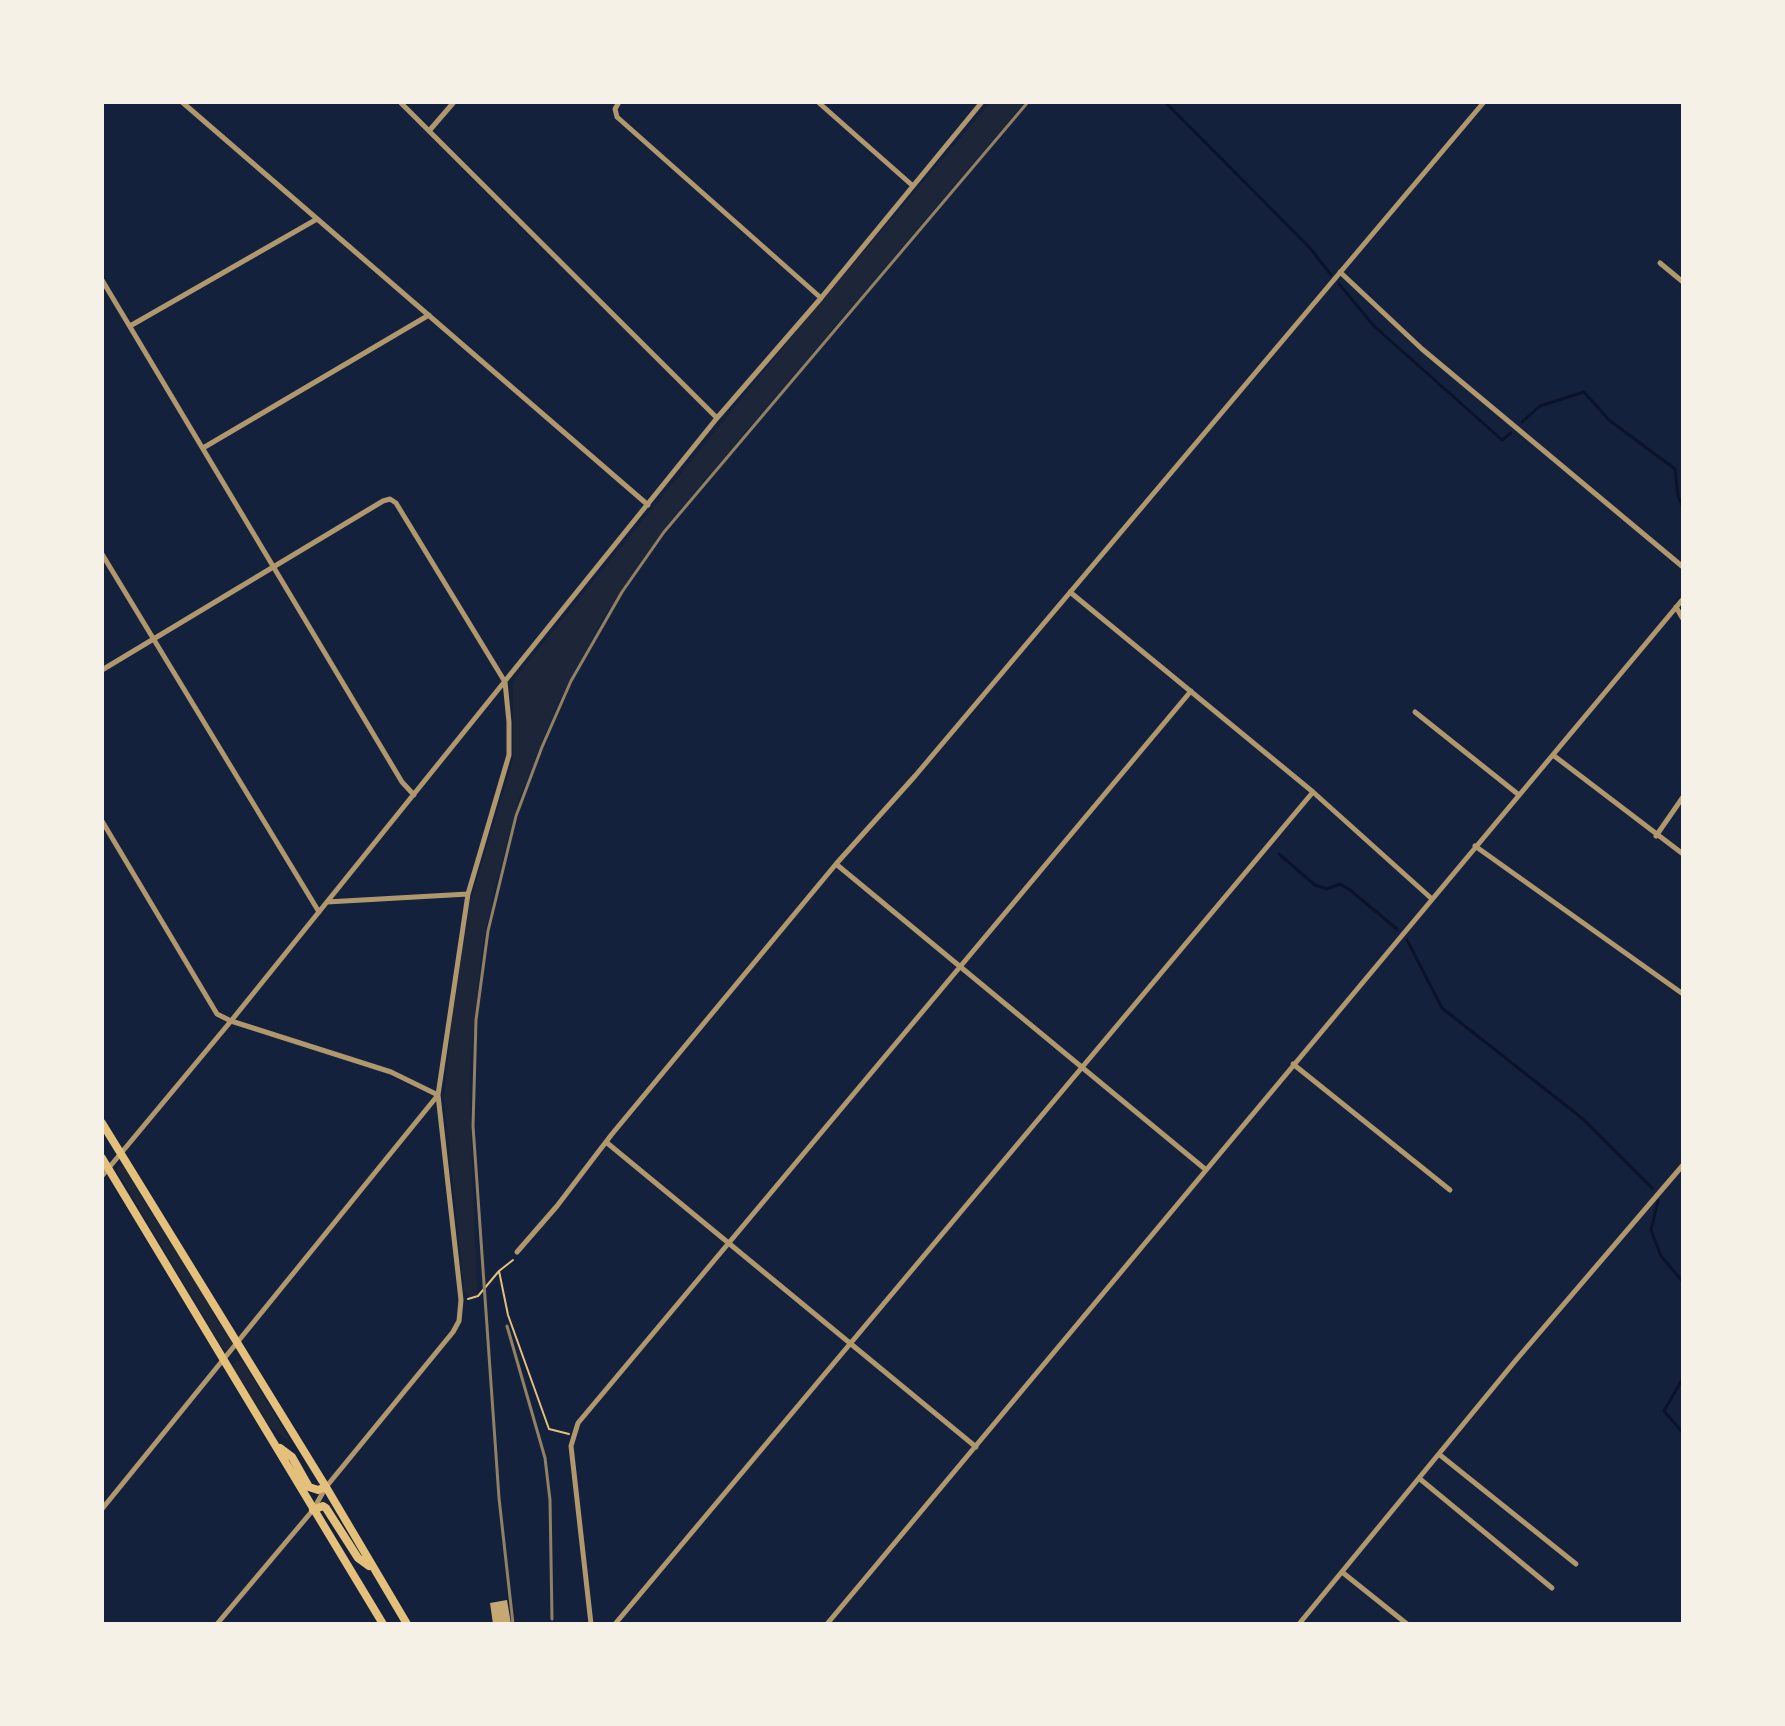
<!DOCTYPE html>
<html>
<head>
<meta charset="utf-8">
<style>
  body { margin:0 }
  #map { position:relative; width:1785px; height:1726px; overflow:hidden; background:#14213d; font-family:"DejaVu Sans",sans-serif }
  canvas { display:block }
  .frame { position:absolute; inset:0; border:104px solid #f6f1e7; pointer-events:none }
</style>
</head>
<body>
<div id="map">
<canvas width="1785" height="1726"></canvas>
<div class="frame"></div>
</div>
<script>
const g = document.querySelector('canvas').getContext('2d');
g.lineJoin = 'round';
function fillPath(path, color) { g.fillStyle = color; g.fill(path, 'evenodd'); }
const poly = rows => new Path2D(rows.map(r => 'M' + r).join(''));
function stroke(path, color, width, dash) { g.strokeStyle = color; g.lineWidth = width; g.lineCap = dash ? 'butt' : 'round'; g.setLineDash(dash || []); g.stroke(path); }
fillPath(poly([
  [991,102,1025,102,670,521,604,617,557,705,519,799,495,887,482,948,469,1079,477,1296,469,1297,464,1290,444,1098,453,1011,470,903,513,760,513,688,515,678,804,322],
  [120,1165,127,1169,231,1341,233,1345,227,1350,223,1349,116,1170],
  [240,1360,245,1365,307,1469,291,1443,270,1427,234,1369,234,1363]
]), '#1d2539');
stroke(poly([
  [1165,102,1310,248,1331,275],
  [1339,284,1374,326,1502,440,1511,433],
  [1522,422,1540,406,1584,392,1609,420,1675,469,1678,496,1683,508],
  [1279,854,1315,885,1327,889,1340,884,1350,890,1397,929],
  [1407,940,1442,1008,1583,1119,1652,1188],
  [1658,1201,1651,1230,1661,1256,1683,1282],
  [1683,1378,1664,1411,1683,1433]
]), '#0b132b', 3);
fillPath(poly([
  [507,1600,511,1624,493,1624,490,1603]
]), '#c6a872');
stroke(poly([
  [499,1271,508,1315,549,1429,569,1434],
  [468,1299,478,1296,499,1271,513,1260]
]), '#e5c07b', 2);
stroke(poly([
  [182,102,648,505],
  [400,102,717,418],
  [619,102,615,109,617,117,821,298],
  [818,102,913,186],
  [429,131,454,102],
  [1660,263,1683,282],
  [1340,272,1422,349,1683,567],
  [102,280,402,782,414,795],
  [130,326,317,219],
  [203,448,429,315],
  [102,554,319,912],
  [1070,592,1313,792,1432,899],
  [1676,607,1683,619],
  [102,670,383,501,390,499,396,503,505,682,509,722,509,755,468,894,438,1095,461,1300,459,1321,453,1332,326,1487,313,1510,217,1624],
  [1415,712,1519,795],
  [1553,755,1683,854],
  [102,821,217,1014,231,1021,391,1072,438,1095,102,1509],
  [1656,836,1683,797],
  [1475,846,1683,994],
  [836,864,1205,1169],
  [327,902,468,894],
  [1293,1064,1450,1190],
  [606,1142,976,1447],
  [102,1176,231,1021,717,418,821,298,982,102],
  [517,1252,557,1206,612,1134,836,864,915,776,1484,102],
  [1440,1455,1576,1564],
  [1420,1479,1552,1588],
  [1342,1572,1407,1624],
  [591,1624,571,1446,578,1423,1191,691],
  [615,1624,1313,792],
  [827,1624,1683,599],
  [1299,1624,1516,1360,1683,1165]
]), '#b1986c', 5);
stroke(poly([
  [102,1123,326,1487,407,1624],
  [102,1158,383,1624],
  [280,1448,292,1457,309,1487,318,1490,326,1487],
  [313,1510,323,1506,326,1508,358,1558,369,1566]
]), '#e5c07b', 8);
stroke(poly([
  [507,1326,545,1458,550,1500,552,1619],
  [513,1624,499,1498,473,1126,476,1020,488,931,516,816,542,747,571,681,622,592,664,532,1028,102]
]), '#918062', 3);
</script>
</body>
</html>
